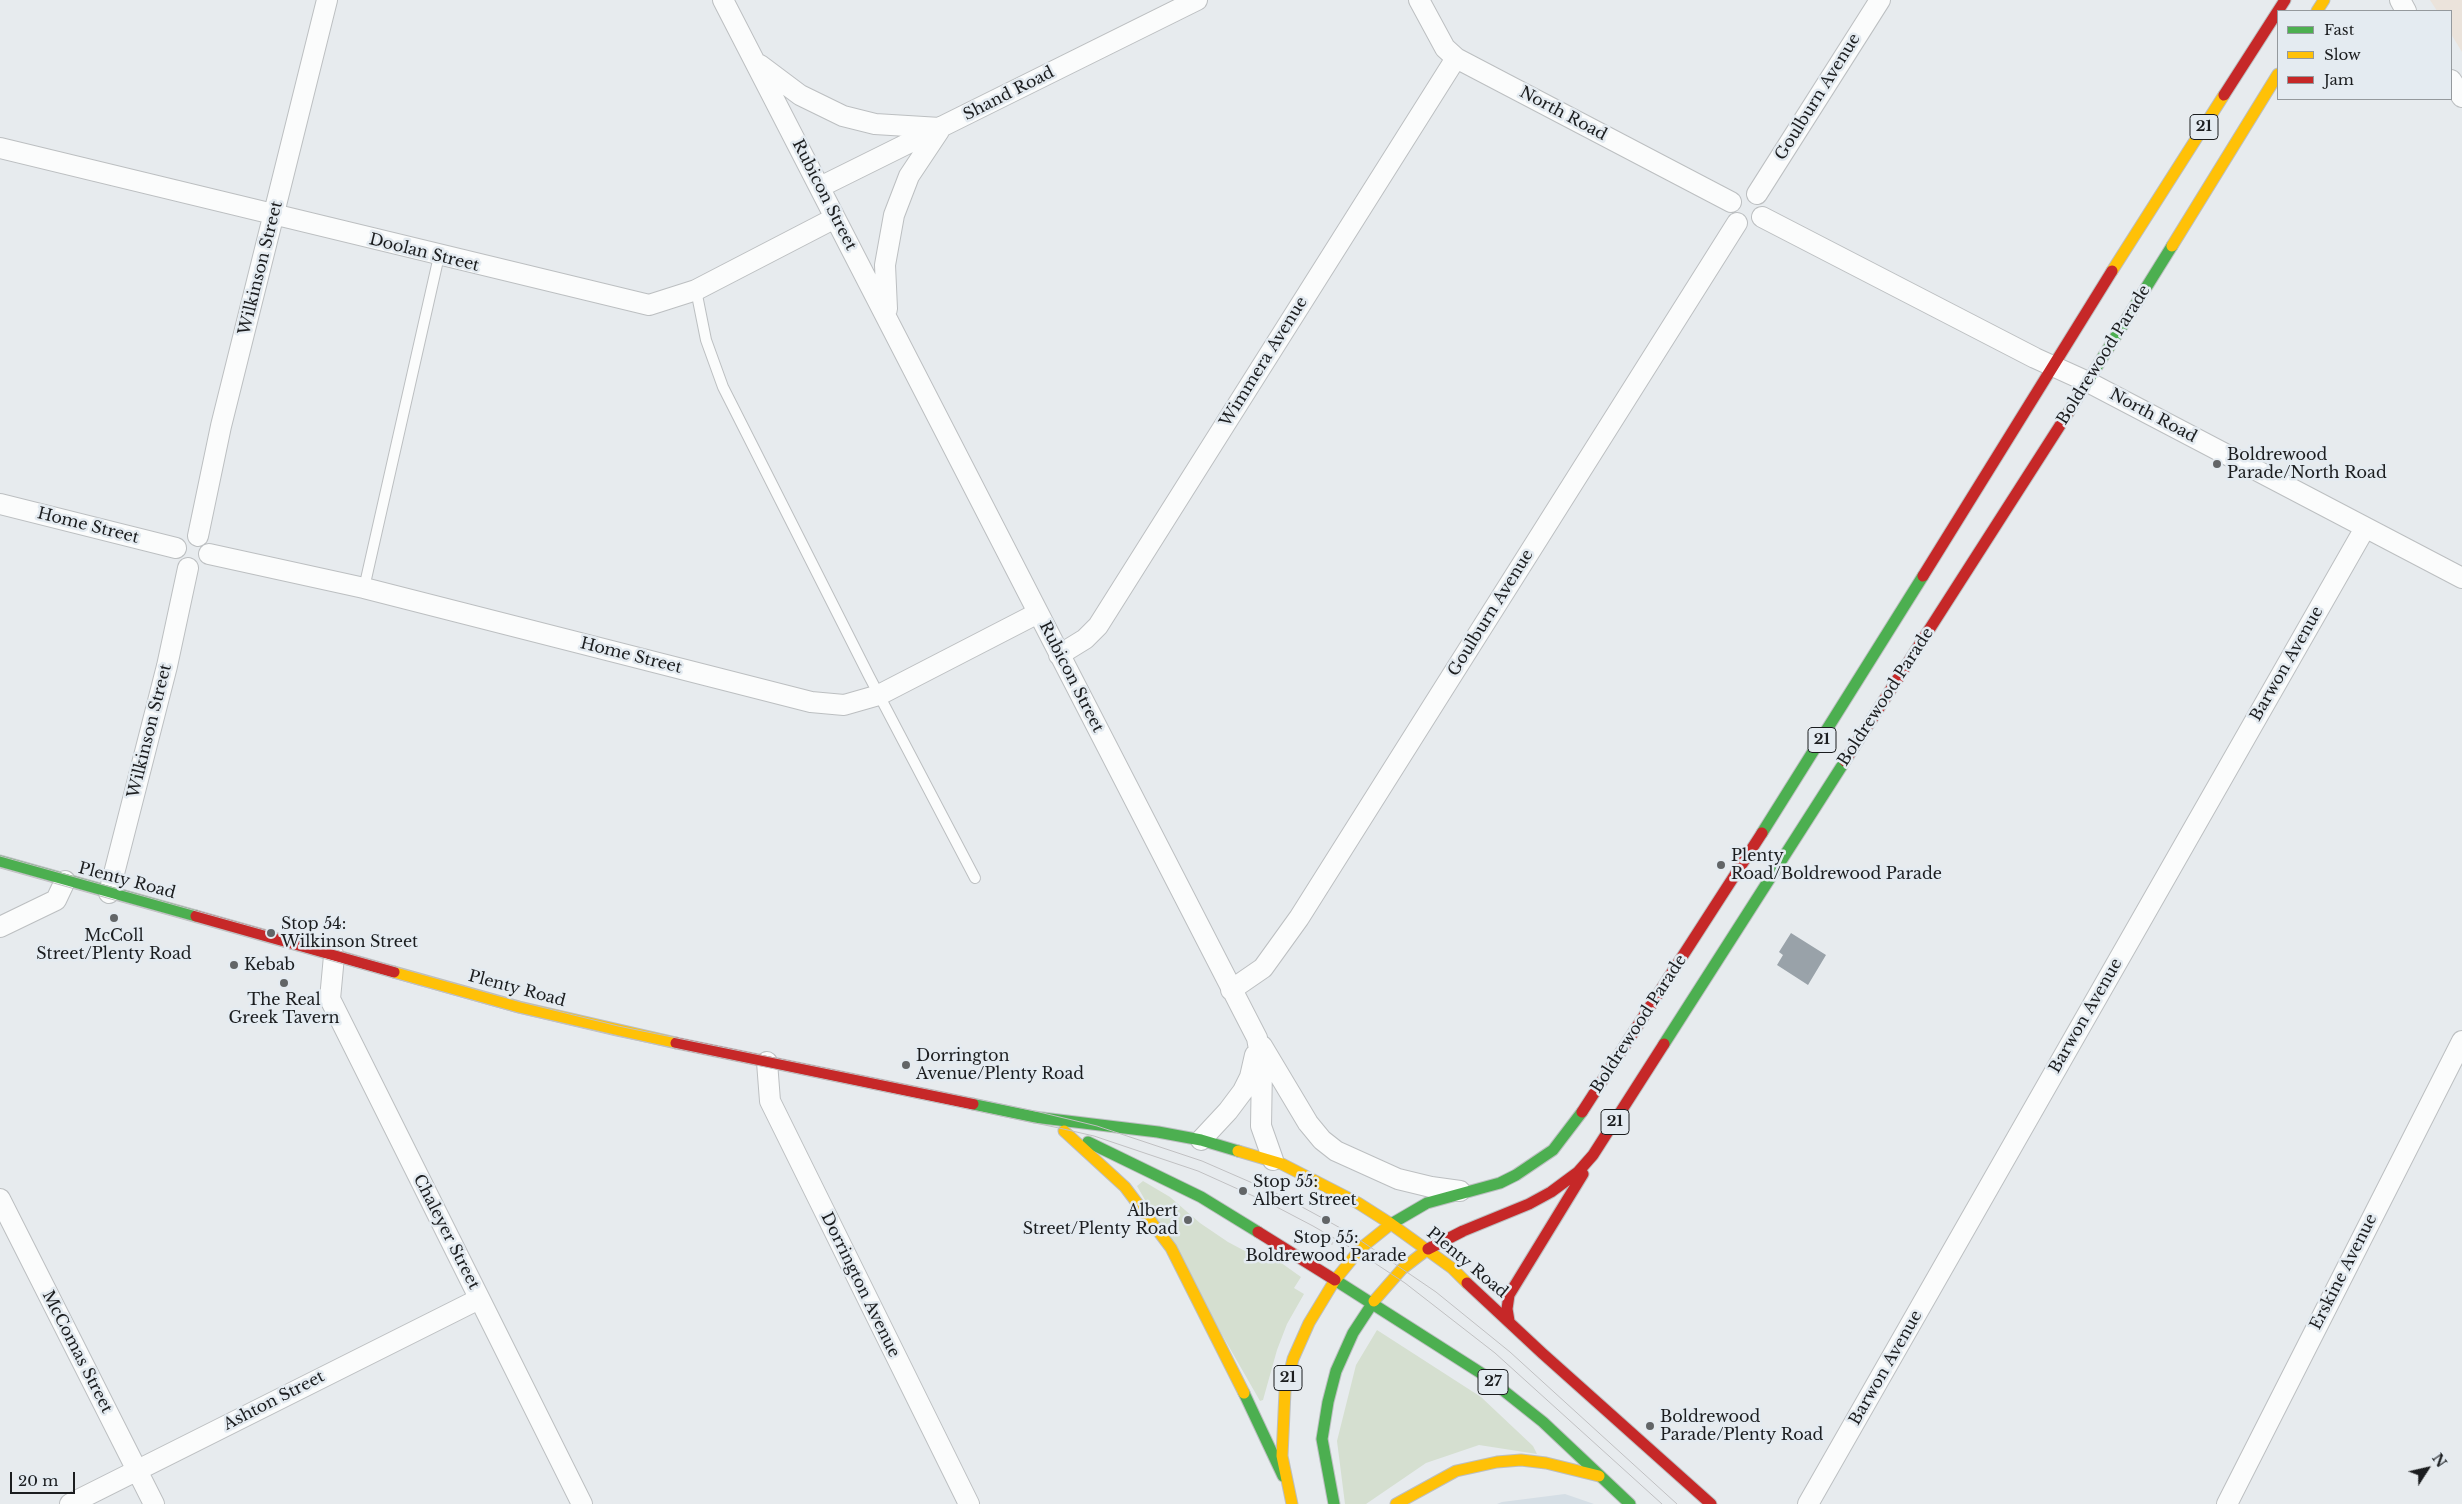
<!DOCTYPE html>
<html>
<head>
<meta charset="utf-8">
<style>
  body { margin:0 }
  #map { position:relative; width:2462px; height:1504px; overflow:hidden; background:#e7ebee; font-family:"Libre Baskerville",serif }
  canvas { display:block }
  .legend { position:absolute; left:2277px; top:10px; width:175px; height:90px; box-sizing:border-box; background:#e4ebf1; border:1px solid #94999d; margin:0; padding:6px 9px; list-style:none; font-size:15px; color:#1b1d1f }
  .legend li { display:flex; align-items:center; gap:10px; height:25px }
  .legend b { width:25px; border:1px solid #94999d }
  .north { position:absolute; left:2402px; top:1444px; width:50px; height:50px; -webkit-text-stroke:4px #e4ebf1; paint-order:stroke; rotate:55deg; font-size:14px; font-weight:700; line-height:20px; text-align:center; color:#1b1d1f }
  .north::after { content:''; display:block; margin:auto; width:18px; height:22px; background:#1b1d1f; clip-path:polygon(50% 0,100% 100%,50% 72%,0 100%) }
  .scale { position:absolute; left:10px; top:1472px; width:65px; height:22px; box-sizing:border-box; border:2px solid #1b1d1f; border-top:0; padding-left:6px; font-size:15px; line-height:18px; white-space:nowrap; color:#1b1d1f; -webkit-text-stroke:4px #e4ebf1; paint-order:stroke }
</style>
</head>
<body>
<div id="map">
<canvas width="2462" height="1504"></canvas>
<ul class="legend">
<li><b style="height:6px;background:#4caf50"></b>Fast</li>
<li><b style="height:6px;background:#ffc107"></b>Slow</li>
<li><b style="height:6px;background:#c62828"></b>Jam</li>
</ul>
<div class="north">N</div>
<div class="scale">20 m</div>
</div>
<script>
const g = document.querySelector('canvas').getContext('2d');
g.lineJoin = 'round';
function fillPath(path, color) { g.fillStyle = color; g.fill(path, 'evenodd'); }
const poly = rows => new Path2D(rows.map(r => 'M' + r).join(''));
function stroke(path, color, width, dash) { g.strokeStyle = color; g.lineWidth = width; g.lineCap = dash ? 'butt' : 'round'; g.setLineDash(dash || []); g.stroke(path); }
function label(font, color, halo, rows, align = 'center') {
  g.font = font + ' "Libre Baskerville",serif'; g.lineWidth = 5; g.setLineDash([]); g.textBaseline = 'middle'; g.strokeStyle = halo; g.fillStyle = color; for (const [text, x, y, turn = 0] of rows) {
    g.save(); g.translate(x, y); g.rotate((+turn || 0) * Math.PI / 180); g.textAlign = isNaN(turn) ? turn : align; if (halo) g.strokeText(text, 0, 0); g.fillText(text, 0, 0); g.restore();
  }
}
fillPath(poly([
  [1565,1494,1594,1504,1497,1504,1502,1502]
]), '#d5dee5');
fillPath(poly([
  [2430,0,2462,0,2462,52,2451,34,2451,11,2437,11]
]), '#ebe3db');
fillPath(poly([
  [1143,1181,1170,1197,1200,1223,1228,1242,1243,1250,1280,1262,1301,1277,1294,1288,1304,1294,1287,1324,1277,1350,1263,1400,1260,1401,1137,1186],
  [1377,1330,1481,1397,1533,1446,1537,1454,1479,1445,1426,1463,1366,1504,1345,1504,1337,1441,1356,1365]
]), '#d5dfd0');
fillPath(poly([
  [1791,933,1826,955,1808,985,1777,965,1783,955,1779,952]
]), '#99a2a9');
const lane = poly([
  [696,290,706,340,723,387,869,676,975,878],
  [364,588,439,256]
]);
const street = poly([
  [723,0,1257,1038,1262,1066,1261,1126,1273,1160],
  [1419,0,1445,48,1456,58,1731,202],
  [2400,0,2406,11],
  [760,65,800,95,843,116,875,124,940,128],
  [2451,80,2462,97],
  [0,148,649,305,696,290,835,218],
  [820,187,1197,0],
  [1757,194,1880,0],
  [1762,217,2035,358,2088,382,2462,578],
  [887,309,885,265,894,215,909,176,939,131],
  [0,504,176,548],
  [198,536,221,426,327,0],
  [209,554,364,588,811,702,844,705,879,695,1038,613],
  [1059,655,1085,639,1098,626,1456,58],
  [109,893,167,666,188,568],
  [0,927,56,900,65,881],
  [334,956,330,999,582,1504],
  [1231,990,1263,968,1299,918,1737,223],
  [1262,1046,1308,1123,1322,1140,1336,1151,1398,1179,1431,1187,1460,1191],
  [767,1062,770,1101,969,1504],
  [1201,1140,1228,1111,1243,1091,1250,1077,1255,1055],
  [0,1199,154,1504],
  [70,1504,479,1299],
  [1808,1504,2365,528],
  [2227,1504,2462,1041]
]);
const fast = poly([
  [2068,413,2172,246],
  [1762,833,1923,576],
  [0,861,196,916],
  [1664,1044,1845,761],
  [973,1104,1034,1117,1158,1132,1201,1140,1238,1151],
  [1088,1142,1201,1197,1258,1232],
  [1391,1224,1427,1203,1500,1183,1516,1175,1553,1150,1582,1112],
  [1335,1280,1484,1375,1543,1422,1630,1504],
  [1244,1393,1283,1476],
  [1334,1504,1322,1439,1328,1402,1336,1371,1353,1333,1374,1301]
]);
const slow = poly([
  [2317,11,2324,0],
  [2172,246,2278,74],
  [2112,271,2224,95],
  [394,972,519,1007,676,1043],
  [1064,1131,1125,1187,1171,1248,1244,1393],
  [1238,1151,1282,1164,1358,1203,1391,1224],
  [1374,1301,1402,1269,1428,1249],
  [1292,1504,1282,1456,1285,1391,1293,1359,1309,1323,1335,1280,1361,1248,1391,1224,1452,1268,1467,1283],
  [1396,1504,1456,1471,1497,1462,1521,1460,1546,1463,1599,1476]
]);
const jam = poly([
  [2224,95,2285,0],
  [1923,576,2112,271],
  [1845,761,2068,413],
  [196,916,394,972],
  [676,1043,973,1104],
  [1582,1112,1762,833],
  [1258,1232,1335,1280],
  [1428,1249,1463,1231,1529,1204,1551,1192,1578,1172,1593,1155,1664,1044],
  [1467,1283,1542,1353,1711,1504],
  [1509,1321,1507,1309,1509,1295,1583,1174]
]);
stroke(lane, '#bcbfc1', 12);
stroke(street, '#bcbfc1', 22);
stroke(fast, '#bcbfc1', 13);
stroke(slow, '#bcbfc1', 13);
stroke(jam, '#bcbfc1', 13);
stroke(poly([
  [1323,1238,1333,1244]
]), '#d5d7d8', 3, [2.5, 2.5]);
stroke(lane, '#fbfcfc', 10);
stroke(street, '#fbfcfc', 20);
stroke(fast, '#4caf50', 11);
stroke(slow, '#ffc107', 11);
stroke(jam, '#c62828', 11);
stroke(poly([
  [0,856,521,1002,618,1026,1035,1111,1097,1126,1202,1161,1280,1195,1326,1220,1351,1234,1436,1292,1510,1352,1677,1504],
  [0,868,518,1013,616,1036,1059,1128,1094,1136,1198,1171,1271,1204,1313,1226,1358,1252,1405,1283,1495,1353,1662,1504]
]), '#c0c0c2', 1);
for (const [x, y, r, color] of [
  [2217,464,5,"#626567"],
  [1721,865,5,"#626567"],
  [114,918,5,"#626567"],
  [271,933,5,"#626567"],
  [234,965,5,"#626567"],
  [284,983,5,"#626567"],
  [906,1065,5,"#626567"],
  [1243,1191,5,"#626567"],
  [1188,1220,5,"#626567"],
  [1326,1220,5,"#626567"],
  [1650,1426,5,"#626567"]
]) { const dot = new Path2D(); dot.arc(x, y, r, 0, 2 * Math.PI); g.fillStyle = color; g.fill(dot); stroke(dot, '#e4ebf1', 2); }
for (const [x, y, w] of [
  [2204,127,28],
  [1822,740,28],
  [1615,1122,28],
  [1288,1378,28],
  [1493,1382,30]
]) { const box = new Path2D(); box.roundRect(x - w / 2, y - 12.5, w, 25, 4); g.fillStyle = '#e4ebf1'; g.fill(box); stroke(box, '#1b1d1f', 1); }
label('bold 15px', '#1b1d1f', null, [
  ["21",2204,127],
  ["21",1822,740],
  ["21",1615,1122],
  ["21",1288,1378],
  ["27",1493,1382]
]);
label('16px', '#1b1d1f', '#e4ebf1', [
  ["Shand Road",1009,94,-27],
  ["Goulburn Avenue",1818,97,-58],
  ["North Road",1563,114,28],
  ["Rubicon Street",824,195,63],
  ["Doolan Street",424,253,14],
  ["Wilkinson Street",261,268,-76],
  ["Boldrewood Parade",2104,355,-58],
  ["Wimmera Avenue",1264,362,-58],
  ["North Road",2153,416,28],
  ["Home Street",88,526,14],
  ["Goulburn Avenue",1491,613,-58],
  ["Home Street",631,656,14],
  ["Barwon Avenue",2287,664,-60],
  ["Rubicon Street",1071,677,63],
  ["Boldrewood Parade",1886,697,-57],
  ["Wilkinson Street",150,731,-76],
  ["Plenty Road",127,881,15],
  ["Plenty Road",517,989,15],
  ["Barwon Avenue",2086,1016,-60],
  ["Boldrewood Parade",1639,1024,-57],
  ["Chaleyer Street",446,1232,63],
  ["Plenty Road",1467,1263,40],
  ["Erskine Avenue",2344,1272,-63],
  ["Dorrington Avenue",860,1285,64],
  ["McComas Street",77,1352,63],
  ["Barwon Avenue",1886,1368,-60],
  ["Ashton Street",274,1401,-27]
]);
label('16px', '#1b1d1f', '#e4ebf1', [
  ["Boldrewood",2227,455],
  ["Parade/North Road",2227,473],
  ["Plenty",1731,856],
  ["Road/Boldrewood Parade",1731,874],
  ["Stop 54:",281,924],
  ["Wilkinson Street",281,942],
  ["McColl",114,936,"center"],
  ["Street/Plenty Road",114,954,"center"],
  ["Kebab",244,965],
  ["The Real",284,1000,"center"],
  ["Greek Tavern",284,1018,"center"],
  ["Dorrington",916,1056],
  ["Avenue/Plenty Road",916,1074],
  ["Stop 55:",1253,1182],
  ["Albert Street",1253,1200],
  ["Albert",1178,1211,"right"],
  ["Street/Plenty Road",1178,1229,"right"],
  ["Stop 55:",1326,1238,"center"],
  ["Boldrewood Parade",1326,1256,"center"],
  ["Boldrewood",1660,1417],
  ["Parade/Plenty Road",1660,1435]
], 'left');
</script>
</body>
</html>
